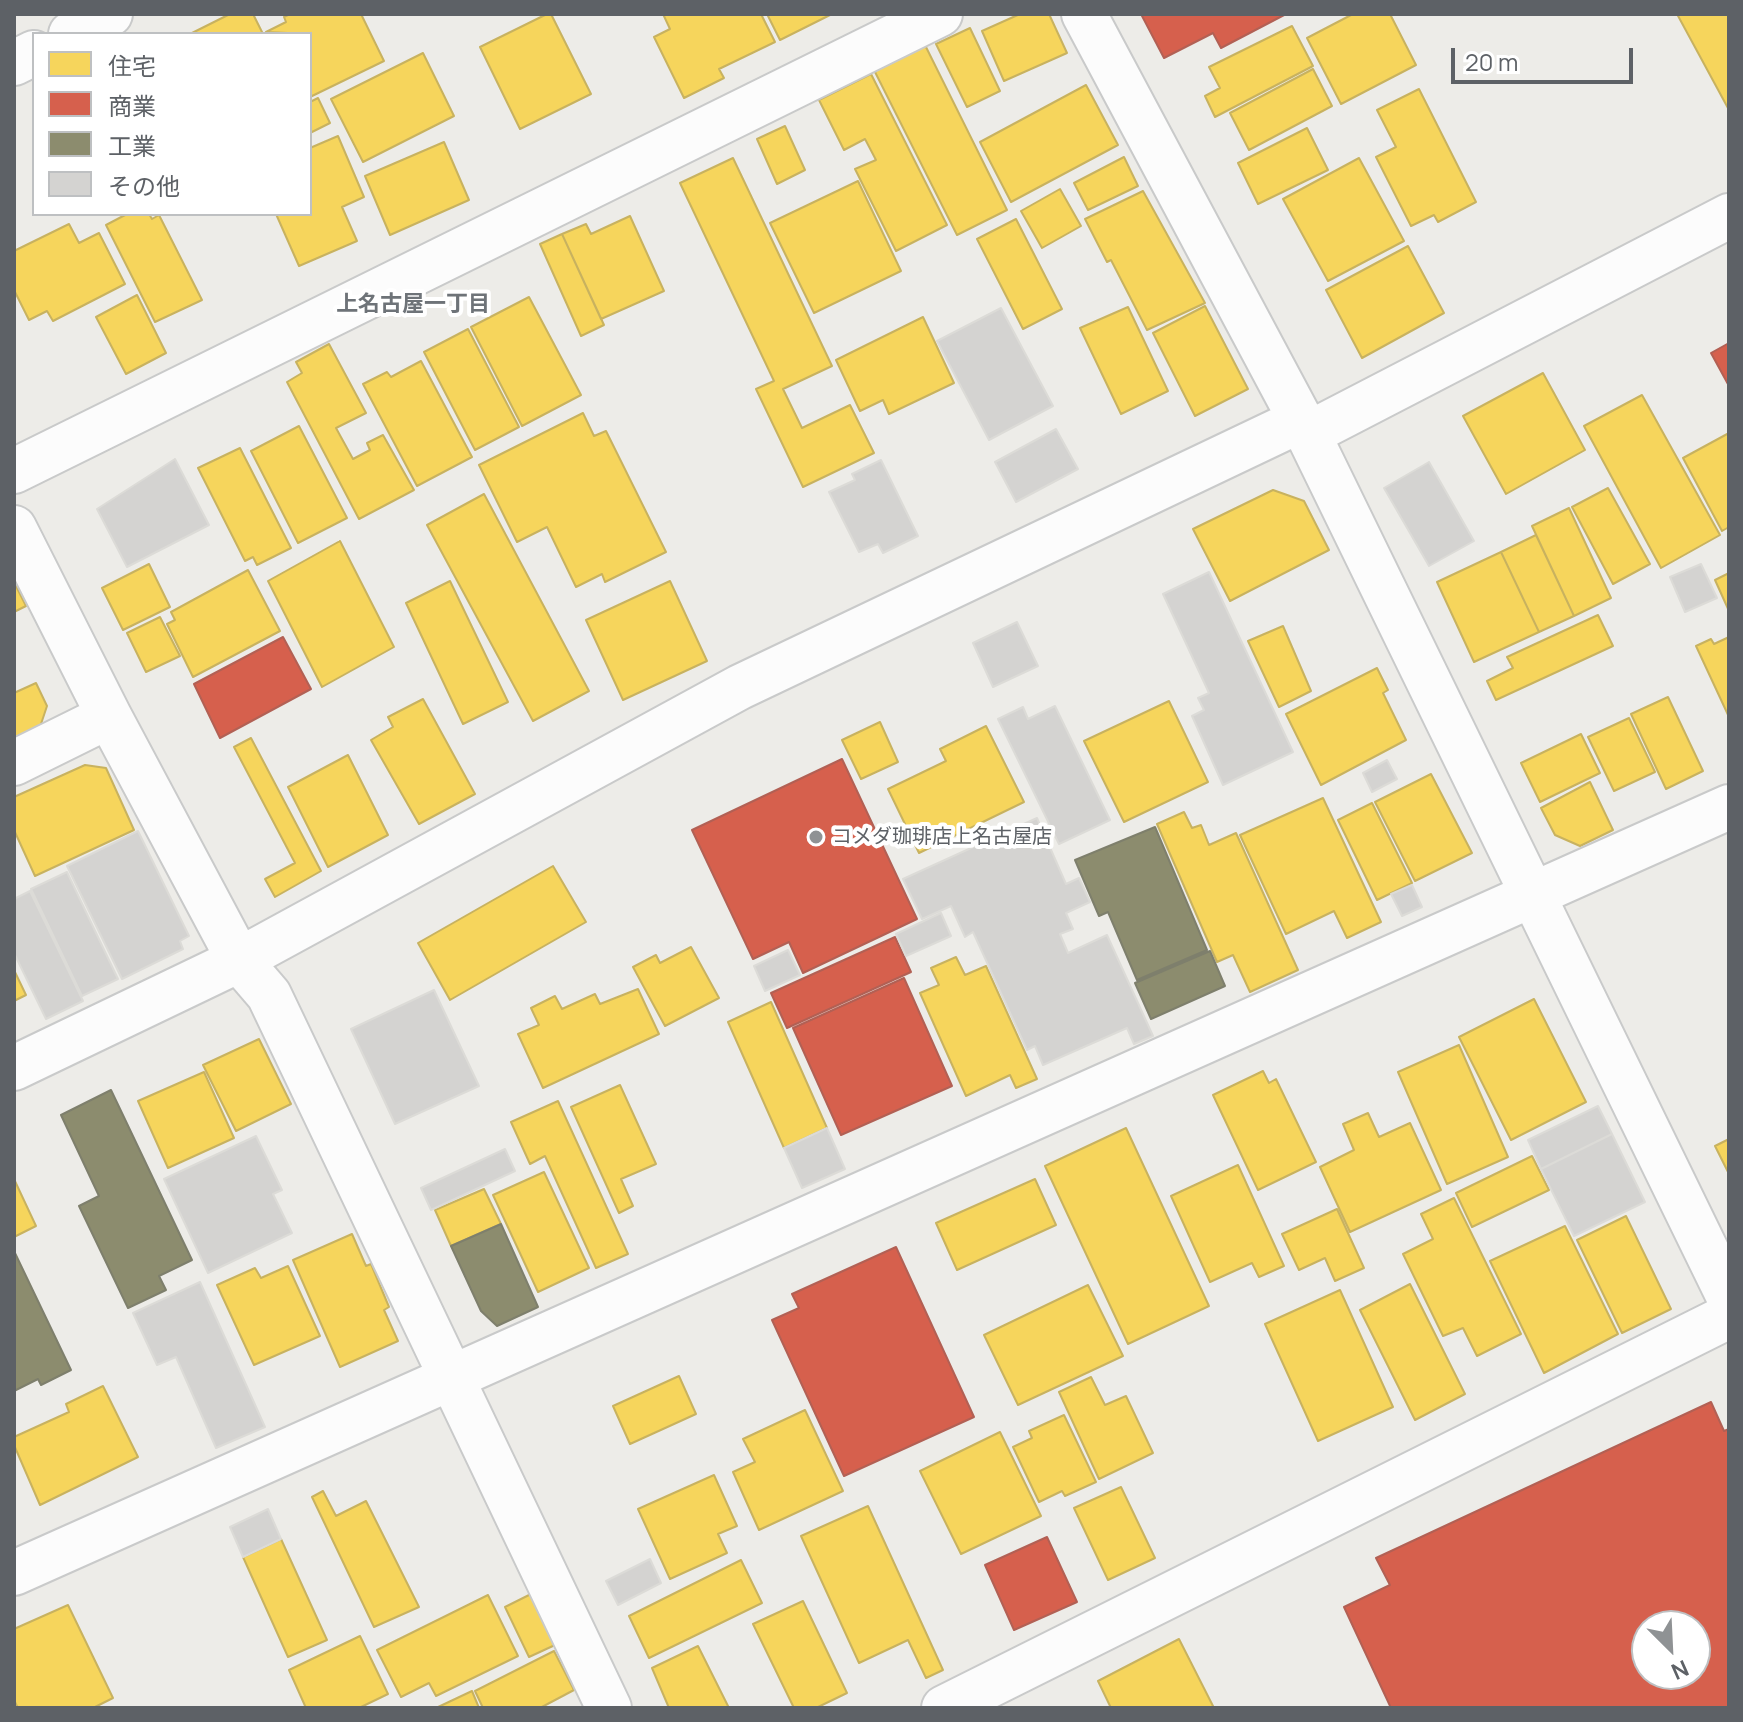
<!DOCTYPE html>
<html>
<head>
<meta charset="utf-8">
<style>
  body { margin:0 }
  #map { position:relative; width:1743px; height:1722px; overflow:hidden; background:#edece8; font-family:Manrope,"Noto Sans JP",sans-serif }
  canvas { display:block }
  .frame { position:absolute; inset:0; border:16px solid #5d6166; pointer-events:none }
  .legend { position:absolute; left:32px; top:32px; width:280px; height:184px; box-sizing:border-box; background:#fff; border:2px solid #bec0c2; margin:0; padding:10px 14px; list-style:none; font-size:24px; color:#5d6166 }
  .legend li { display:flex; align-items:center; gap:16px; height:40px }
  .legend b { width:40px; border:2px solid #bec0c2 }
  .north { position:absolute; left:1631px; top:1610px; width:80px; height:80px; box-sizing:border-box; background:#fff; border:2px solid #bec0c2; border-radius:50%; rotate:156deg; font-size:22px; font-weight:700; line-height:32px; text-align:center; color:#5d6166 }
  .north::after { content:''; display:block; margin:auto; width:28px; height:36px; background:#8f9294; clip-path:polygon(50% 0,100% 100%,50% 72%,0 100%) }
  .scale { position:absolute; left:1451px; top:48px; width:182px; height:36px; box-sizing:border-box; border:4px solid #5d6166; border-top:0; padding-left:10px; font-size:24px; line-height:28px; white-space:nowrap; color:#5d6166; -webkit-text-stroke:6px #fff; paint-order:stroke }
</style>
</head>
<body>
<div id="map">
<canvas width="1743" height="1722"></canvas>
<div class="frame"></div>
<ul class="legend">
<li><b style="height:22px;background:#f6d55c"></b>住宅</li>
<li><b style="height:22px;background:#d6604d"></b>商業</li>
<li><b style="height:22px;background:#8c8c6e"></b>工業</li>
<li><b style="height:22px;background:#d4d3d1"></b>その他</li>
</ul>
<div class="north">N</div>
<div class="scale">20 m</div>
</div>
<script>
const g = document.querySelector('canvas').getContext('2d');
g.lineJoin = 'round';
function fillPath(path, color) { g.fillStyle = color; g.fill(path, 'evenodd'); }
const poly = rows => new Path2D(rows.map(r => 'M' + r).join(''));
function stroke(path, color, width, dash) { g.strokeStyle = color; g.lineWidth = width; g.lineCap = dash ? 'butt' : 'round'; g.setLineDash(dash || []); g.stroke(path); }
function label(font, color, halo, rows, align = 'center') {
  g.font = font + ' Manrope,"Noto Sans JP",sans-serif'; g.lineWidth = 8; g.setLineDash([]); g.textBaseline = 'middle'; g.strokeStyle = halo; g.fillStyle = color; for (const [text, x, y, turn = 0] of rows) {
    g.save(); g.translate(x, y); g.rotate((+turn || 0) * Math.PI / 180); g.textAlign = isNaN(turn) ? turn : align; if (halo) g.strokeText(text, 0, 0); g.fillText(text, 0, 0); g.restore();
  }
}
const homes = poly([
  [230,14,253,14,263,34,190,34,230,14],
  [290,14,361,14,384,61,310,97,310,34,266,32,286,22,284,17,290,14],
  [547,14,551,14,591,94,520,129,480,47,547,14],
  [663,14,761,14,775,42,719,69,724,78,684,98,654,37,670,29,663,14],
  [767,14,832,14,780,40,767,14],
  [1020,14,1049,14,1067,53,1004,81,982,31,1020,14],
  [1353,14,1390,14,1416,65,1341,104,1307,38,1353,14],
  [1677,14,1729,14,1729,110,1677,14],
  [1292,26,1313,66,1215,117,1205,96,1220,88,1209,67,1292,26],
  [970,28,1000,91,967,107,936,44,970,28],
  [923,41,1007,210,957,235,872,66,923,41],
  [423,53,454,116,363,162,331,99,423,53],
  [1313,69,1332,106,1249,150,1230,113,1313,69],
  [871,74,947,225,896,251,855,169,876,160,865,139,844,150,819,100,871,74],
  [1086,85,1118,145,1011,202,980,142,1086,85],
  [1419,89,1476,202,1438,222,1434,215,1411,226,1376,157,1396,147,1377,110,1419,89],
  [318,98,330,123,310,133,310,102,318,98],
  [785,126,805,170,777,184,757,139,785,126],
  [1307,128,1328,170,1258,204,1238,163,1307,128],
  [338,136,364,197,342,207,357,241,299,266,276,214,310,214,310,148,338,136],
  [444,142,469,200,390,235,365,176,444,142],
  [1124,157,1138,186,1088,210,1074,183,1124,157],
  [733,158,832,366,783,389,802,428,850,405,874,453,803,487,756,389,774,381,680,183,733,158],
  [1359,158,1404,241,1328,281,1283,199,1359,158],
  [858,181,901,271,814,313,770,223,858,181],
  [1060,189,1081,226,1042,248,1021,211,1060,189],
  [1143,191,1205,303,1147,330,1111,260,1107,262,1085,219,1143,191],
  [127,214,149,214,152,219,159,215,202,300,155,322,106,225,127,214],
  [630,216,664,291,601,319,562,234,586,224,591,234,630,216],
  [1016,219,1062,309,1023,329,977,239,1016,219],
  [69,224,79,243,99,233,125,284,53,321,47,311,29,320,14,290,14,251,69,224],
  [562,234,604,325,581,336,540,244,562,234],
  [1408,246,1444,313,1362,358,1326,290,1408,246],
  [137,295,166,353,126,374,96,317,137,295],
  [529,297,581,395,522,426,471,327,529,297],
  [1205,306,1248,389,1195,416,1153,333,1205,306],
  [1128,307,1168,391,1121,414,1080,328,1128,307],
  [923,317,954,383,889,414,883,400,860,411,836,360,923,317],
  [468,329,519,427,475,450,424,352,468,329],
  [329,344,366,413,336,428,353,459,370,450,367,443,383,435,414,490,359,519,287,382,302,373,296,362,329,344],
  [421,361,472,457,417,486,363,384,387,372,391,377,421,361],
  [1543,373,1585,450,1506,494,1463,416,1543,373],
  [1642,395,1720,535,1661,568,1584,426,1642,395],
  [583,413,594,436,606,431,666,552,605,582,602,574,576,587,547,527,517,542,479,465,583,413],
  [299,426,347,518,298,543,251,451,299,426],
  [1729,433,1729,527,1722,531,1683,458,1729,433],
  [240,448,291,548,257,565,253,557,245,561,198,468,240,448],
  [1608,488,1650,564,1613,584,1572,507,1608,488],
  [1273,490,1304,501,1329,550,1230,601,1193,529,1273,490],
  [484,494,589,691,533,721,427,525,484,494],
  [1569,508,1611,598,1574,616,1532,526,1569,508],
  [1536,535,1574,616,1539,632,1501,552,1536,535],
  [340,541,394,647,322,687,268,581,340,541],
  [1501,552,1539,632,1474,662,1437,582,1501,552],
  [149,564,170,607,123,630,102,588,149,564],
  [248,570,280,631,193,677,167,624,175,620,171,612,248,570],
  [1729,573,1729,611,1715,580,1729,573],
  [450,581,508,702,463,724,406,603,450,581],
  [670,581,707,661,623,700,586,620,670,581],
  [14,582,26,606,14,612,14,582],
  [1598,615,1613,646,1496,700,1487,681,1513,668,1507,657,1598,615],
  [160,617,180,656,146,672,127,633,160,617],
  [1283,626,1311,691,1279,707,1248,641,1283,626],
  [1729,637,1729,717,1696,646,1711,639,1714,644,1729,637],
  [1377,668,1388,690,1383,693,1406,740,1321,785,1286,714,1377,668],
  [36,683,47,706,38,733,14,744,14,693,36,683],
  [1668,697,1703,771,1666,789,1631,714,1668,697],
  [423,699,475,794,419,824,371,740,393,727,388,717,423,699],
  [1169,701,1208,782,1124,822,1084,741,1169,701],
  [1629,718,1655,772,1614,791,1588,737,1629,718],
  [880,722,898,762,861,779,842,740,880,722],
  [986,726,1024,802,919,853,888,789,946,761,940,749,986,726],
  [1581,734,1600,773,1540,802,1521,763,1581,734],
  [251,738,321,871,275,897,265,879,295,863,234,747,251,738],
  [348,755,388,835,328,867,288,787,348,755],
  [85,765,106,768,134,830,35,876,14,830,14,797,85,765],
  [1431,774,1472,853,1415,881,1375,802,1431,774],
  [1590,782,1613,830,1580,846,1555,835,1541,808,1590,782],
  [1323,798,1381,922,1347,938,1334,911,1286,934,1240,835,1323,798],
  [1372,803,1412,883,1377,900,1338,820,1372,803],
  [1184,812,1192,828,1201,825,1209,845,1236,833,1298,970,1250,992,1233,955,1217,962,1157,824,1184,812],
  [553,866,586,922,450,1000,418,943,553,866],
  [691,947,719,998,665,1026,633,967,656,955,660,963,691,947],
  [956,957,965,975,986,966,1037,1079,1016,1088,1010,1075,966,1096,920,993,939,985,931,968,956,957],
  [14,970,26,995,14,1001,14,970],
  [638,989,659,1034,543,1088,518,1034,539,1025,531,1008,555,996,562,1009,595,994,600,1004,638,989],
  [1534,999,1586,1102,1511,1140,1459,1037,1534,999],
  [771,1002,827,1128,784,1148,728,1022,771,1002],
  [259,1039,291,1104,236,1131,203,1065,259,1039],
  [1459,1045,1508,1157,1447,1184,1398,1072,1459,1045],
  [1263,1071,1269,1083,1276,1079,1316,1162,1258,1190,1213,1095,1263,1071],
  [204,1072,234,1138,168,1168,138,1101,204,1072],
  [620,1085,656,1164,621,1179,633,1206,619,1213,571,1107,620,1085],
  [558,1101,628,1254,596,1268,545,1156,530,1164,511,1122,558,1101],
  [1368,1113,1379,1137,1410,1123,1441,1190,1350,1232,1320,1167,1354,1150,1343,1124,1368,1113],
  [1126,1128,1209,1306,1128,1344,1045,1166,1126,1128],
  [1729,1139,1729,1174,1715,1146,1729,1139],
  [1532,1156,1549,1190,1472,1227,1456,1193,1532,1156],
  [1238,1165,1284,1266,1259,1277,1252,1263,1210,1282,1171,1196,1238,1165],
  [544,1172,589,1268,538,1292,493,1195,544,1172],
  [14,1179,36,1226,14,1237,14,1179],
  [1035,1179,1056,1225,957,1270,936,1223,1035,1179],
  [484,1189,501,1224,451,1246,435,1210,484,1189],
  [1454,1198,1521,1334,1477,1356,1463,1328,1443,1336,1403,1254,1433,1239,1421,1214,1454,1198],
  [1337,1209,1364,1268,1335,1281,1325,1258,1299,1270,1282,1234,1337,1209],
  [1626,1216,1671,1309,1622,1333,1577,1240,1626,1216],
  [1565,1226,1618,1334,1544,1373,1490,1261,1565,1226],
  [352,1234,366,1266,371,1264,389,1307,384,1310,398,1341,340,1367,293,1260,352,1234],
  [288,1266,320,1336,254,1365,217,1285,255,1268,261,1278,288,1266],
  [1410,1284,1465,1394,1415,1420,1360,1310,1410,1284],
  [1088,1285,1123,1356,1018,1405,984,1335,1088,1285],
  [1340,1290,1393,1407,1318,1441,1265,1324,1340,1290],
  [679,1376,696,1414,630,1444,613,1406,679,1376],
  [1091,1377,1105,1405,1126,1396,1153,1453,1099,1479,1059,1392,1091,1377],
  [103,1386,138,1457,40,1505,14,1445,14,1437,69,1412,66,1404,103,1386],
  [805,1410,843,1491,759,1530,733,1472,755,1462,743,1439,805,1410],
  [1064,1415,1096,1482,1065,1496,1062,1491,1039,1502,1013,1447,1032,1438,1029,1431,1064,1415],
  [1000,1432,1041,1516,961,1554,920,1471,1000,1432],
  [714,1475,737,1526,718,1534,727,1553,670,1579,638,1509,714,1475],
  [1121,1487,1155,1558,1108,1580,1074,1508,1121,1487],
  [323,1491,336,1516,366,1501,419,1607,374,1627,312,1497,323,1491],
  [868,1506,943,1670,926,1678,908,1640,859,1663,801,1536,868,1506],
  [281,1539,327,1640,288,1657,243,1557,281,1539],
  [741,1560,762,1603,649,1658,629,1616,741,1560],
  [531,1594,555,1645,529,1657,505,1607,531,1594],
  [488,1595,518,1656,436,1696,429,1683,401,1697,377,1650,488,1595],
  [803,1601,847,1693,816,1708,794,1708,753,1624,803,1601],
  [68,1605,113,1698,93,1708,18,1708,14,1700,14,1629,68,1605],
  [360,1636,388,1694,359,1708,306,1708,289,1670,360,1636],
  [1179,1639,1214,1708,1111,1708,1098,1681,1179,1639],
  [698,1646,729,1708,669,1708,652,1668,698,1646],
  [554,1651,574,1690,540,1708,483,1708,475,1691,554,1651],
  [472,1691,479,1708,436,1708,472,1691]
]);
fillPath(homes, '#f6d55c');
stroke(homes, '#c8b25f', 2);
const shops = poly([
  [1141,14,1286,14,1221,48,1213,33,1164,58,1141,14],
  [1729,343,1729,386,1711,353,1729,343],
  [283,637,311,689,220,738,194,684,283,637],
  [842,759,917,919,803,973,789,942,753,959,692,830,842,759],
  [895,937,911,972,787,1028,771,993,895,937],
  [904,978,952,1086,841,1135,793,1028,904,978],
  [896,1247,974,1417,844,1476,772,1320,799,1308,792,1294,896,1247],
  [1711,1402,1724,1431,1729,1429,1729,1708,1391,1708,1344,1607,1390,1585,1376,1558,1711,1402],
  [1647,1626,1695,1626,1695,1674,1647,1674,1647,1626],
  [1047,1537,1077,1602,1014,1630,985,1565,1047,1537]
]);
fillPath(shops, '#d6604d');
stroke(shops, '#b26054', 2);
const industry = poly([
  [1155,827,1207,950,1137,980,1108,912,1099,916,1075,860,1155,827],
  [1210,951,1225,986,1151,1019,1135,983,1210,951],
  [111,1090,192,1260,159,1276,166,1290,128,1308,79,1206,99,1196,61,1115,111,1090],
  [501,1224,538,1307,497,1326,481,1311,451,1246,501,1224],
  [14,1251,71,1370,41,1385,38,1379,14,1391,14,1251]
]);
fillPath(industry, '#8c8c6e');
stroke(industry, '#7e7f6c', 2);
const building = poly([
  [1001,308,1053,406,989,440,937,341,1001,308],
  [1056,429,1078,469,1016,502,995,462,1056,429],
  [175,459,209,525,127,567,97,509,175,459],
  [881,460,918,536,883,553,878,544,859,552,829,492,855,480,852,474,881,460],
  [1429,462,1474,541,1429,566,1384,488,1429,462],
  [1701,564,1717,598,1685,612,1670,577,1701,564],
  [1209,572,1293,752,1223,785,1192,716,1204,710,1198,698,1209,693,1163,594,1209,572],
  [1017,622,1038,666,993,687,973,643,1017,622],
  [1055,706,1110,820,1059,844,998,719,1023,707,1028,719,1055,706],
  [1387,760,1397,779,1372,792,1363,773,1387,760],
  [1037,818,1066,884,1079,878,1090,902,1066,913,1073,929,1060,934,1068,953,1107,935,1153,1036,1134,1044,1127,1028,1043,1065,1035,1046,1027,1050,973,932,965,937,951,906,922,919,903,879,1037,818],
  [138,831,189,936,180,941,183,949,122,979,67,866,138,831],
  [67,872,118,979,82,996,31,889,67,872],
  [1412,885,1422,907,1402,916,1391,894,1412,885],
  [30,891,83,1001,46,1019,14,953,14,899,30,891],
  [941,913,951,936,906,956,896,934,941,913],
  [788,950,800,975,765,991,754,966,788,950],
  [434,990,479,1086,395,1124,351,1029,434,990],
  [1598,1106,1612,1134,1541,1169,1528,1140,1598,1106],
  [827,1128,845,1169,802,1188,784,1148,827,1128],
  [1612,1134,1645,1202,1574,1236,1541,1169,1612,1134],
  [256,1136,282,1190,273,1194,292,1233,208,1273,164,1179,256,1136],
  [505,1149,515,1171,431,1210,421,1188,505,1149],
  [200,1282,265,1427,216,1448,176,1357,157,1365,133,1313,200,1282],
  [268,1509,281,1539,243,1557,230,1527,268,1509],
  [650,1559,661,1583,618,1605,606,1581,650,1559]
]);
fillPath(building, '#d4d3d1');
stroke(building, '#dcdbd7', 2);
const minor = poly([
  [1084,14,1308,434,1729,1297],
  [71,34,110,14],
  [14,63,34,53],
  [1308,434,1729,216],
  [14,471,940,14],
  [14,528,109,716,239,960,269,995,609,1708],
  [14,763,109,716],
  [14,1068,239,960,740,687,1301,420],
  [14,1573,1729,807],
  [944,1708,1729,1316]
]);
stroke(minor, '#c9caca', 48);
stroke(minor, '#fcfcfc', 44);
for (const [x, y, r, color] of [
  [816,837,8,"#8f9294"]
]) { const dot = new Path2D(); dot.arc(x, y, r, 0, 2 * Math.PI); g.fillStyle = color; g.fill(dot); stroke(dot, '#fff', 3); }
label('20px', '#5d6166', '#fff', [
  ["コメダ珈琲店上名古屋店",832,837]
], 'left');
label('bold 22px', '#6e7378', '#fff', [
  ["上名古屋一丁目",413,305]
]);
</script>
</body>
</html>
